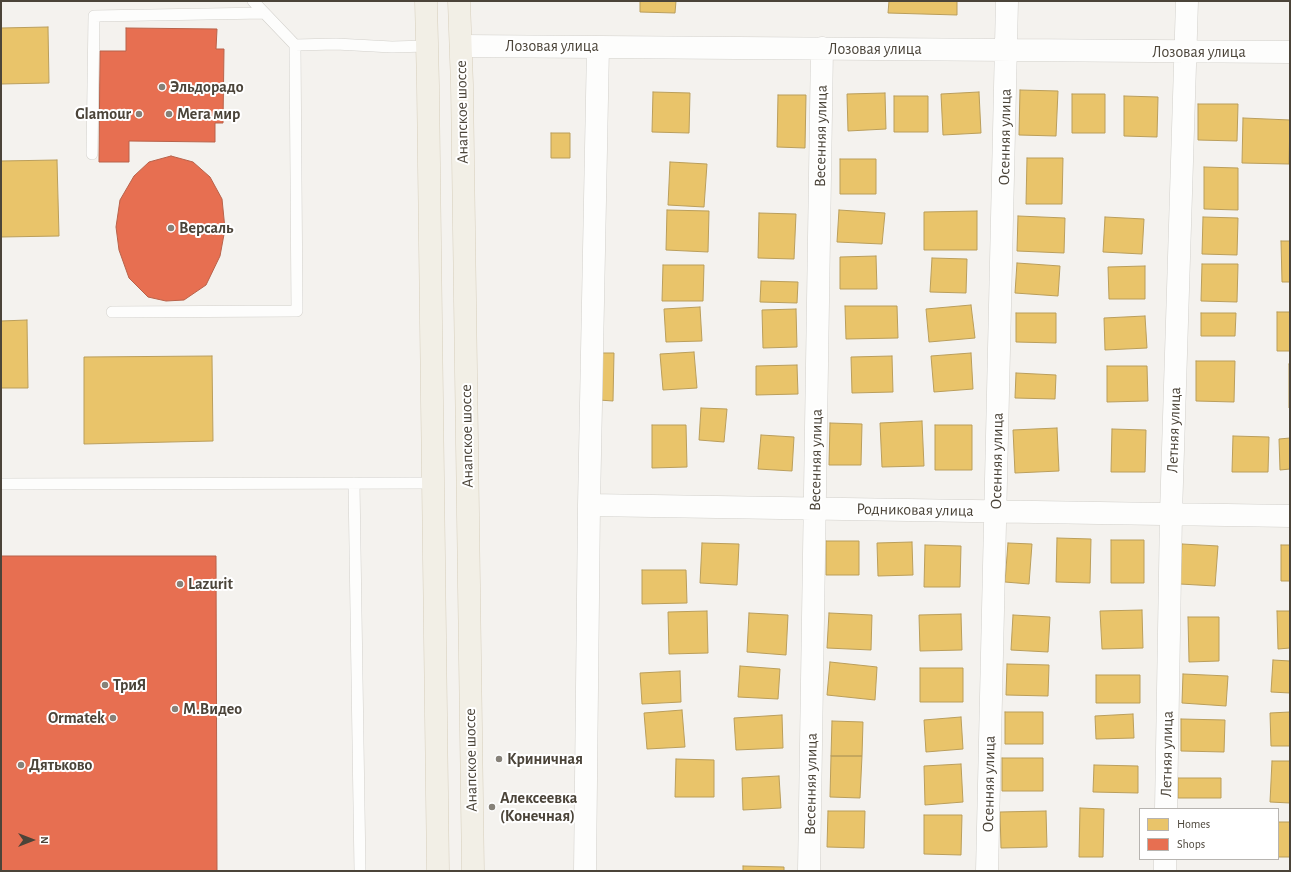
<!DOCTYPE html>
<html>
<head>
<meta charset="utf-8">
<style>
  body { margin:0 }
  #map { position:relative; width:1291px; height:872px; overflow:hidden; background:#f4f2ee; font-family:"Alegreya Sans",sans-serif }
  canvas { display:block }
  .frame { position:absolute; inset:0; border:2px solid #4b4439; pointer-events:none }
  .legend { position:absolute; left:1139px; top:808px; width:140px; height:52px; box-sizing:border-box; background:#fff; border:1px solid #b7b4b0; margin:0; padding:5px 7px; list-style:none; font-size:12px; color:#4b4439 }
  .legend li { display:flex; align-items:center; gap:8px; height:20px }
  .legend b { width:20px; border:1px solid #b7b4b0 }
  .north { position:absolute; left:12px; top:820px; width:40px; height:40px; -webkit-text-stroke:3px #fff; paint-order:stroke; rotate:90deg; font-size:11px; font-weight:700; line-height:16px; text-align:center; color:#4b4439 }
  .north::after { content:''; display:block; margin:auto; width:14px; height:18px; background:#4b4439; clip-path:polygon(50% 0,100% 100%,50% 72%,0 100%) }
</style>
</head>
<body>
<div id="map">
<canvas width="1291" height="872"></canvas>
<div class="frame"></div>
<ul class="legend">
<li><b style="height:11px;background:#e9c46a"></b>Homes</li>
<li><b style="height:11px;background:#e76f51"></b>Shops</li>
</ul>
<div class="north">N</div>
</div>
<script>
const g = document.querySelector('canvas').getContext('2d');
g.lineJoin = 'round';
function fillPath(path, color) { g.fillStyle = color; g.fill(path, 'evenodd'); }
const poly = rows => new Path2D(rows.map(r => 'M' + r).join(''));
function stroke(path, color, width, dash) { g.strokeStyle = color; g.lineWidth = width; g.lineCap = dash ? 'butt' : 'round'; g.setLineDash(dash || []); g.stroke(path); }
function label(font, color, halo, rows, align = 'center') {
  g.font = font + ' "Alegreya Sans",sans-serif'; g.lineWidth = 4; g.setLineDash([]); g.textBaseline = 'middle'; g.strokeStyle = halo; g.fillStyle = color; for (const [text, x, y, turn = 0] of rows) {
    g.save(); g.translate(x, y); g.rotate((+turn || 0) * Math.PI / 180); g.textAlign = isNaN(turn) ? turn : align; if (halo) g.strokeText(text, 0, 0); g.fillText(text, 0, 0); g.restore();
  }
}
const homes = poly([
  [640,1,676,1,675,13,640,12,640,1],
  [889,1,957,1,957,15,888,13,889,1],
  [48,27,49,83,1,84,1,28,48,27],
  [1020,90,1058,91,1056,136,1019,135,1020,90],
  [653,92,690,93,689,133,652,132,653,92],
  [979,92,981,133,943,135,941,94,979,92],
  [885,93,886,129,848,131,847,94,885,93],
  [1072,94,1105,94,1105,133,1072,133,1072,94],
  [778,95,806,95,805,148,777,147,778,95],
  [894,96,928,96,928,132,894,132,894,96],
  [1124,96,1158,97,1157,137,1124,136,1124,96],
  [1198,104,1238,104,1237,141,1198,140,1198,104],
  [1243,118,1290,120,1289,164,1242,163,1243,118],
  [551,133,570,133,570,158,551,158,551,133],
  [1027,158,1063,158,1062,204,1026,204,1027,158],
  [840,159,876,159,876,194,840,194,840,159],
  [57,160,59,236,1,237,1,161,57,160],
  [670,162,707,164,704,207,668,205,670,162],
  [1204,167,1238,168,1238,210,1204,209,1204,167],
  [667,210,709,211,708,252,666,250,667,210],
  [839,210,885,213,882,244,837,242,839,210],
  [977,211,977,250,924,250,924,212,977,211],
  [759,213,796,214,794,259,758,258,759,213],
  [1018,216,1065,218,1064,253,1017,251,1018,216],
  [1105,217,1144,219,1142,254,1103,252,1105,217],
  [1203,217,1238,218,1237,255,1202,254,1203,217],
  [1281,241,1290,241,1290,282,1282,282,1281,241],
  [876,256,877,289,840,289,840,257,876,256],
  [932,258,967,259,966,293,930,292,932,258],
  [1017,263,1060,266,1058,296,1015,293,1017,263],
  [1202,264,1238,264,1237,302,1201,301,1202,264],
  [663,265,704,265,703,301,662,301,663,265],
  [1145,266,1145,299,1109,299,1108,267,1145,266],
  [761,281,798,282,797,303,760,302,761,281],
  [971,305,975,338,929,342,926,309,971,305],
  [845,306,897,306,898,338,846,339,845,306],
  [700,307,702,341,666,342,664,309,700,307],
  [796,309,797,347,763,348,762,310,796,309],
  [1277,312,1290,312,1290,351,1277,351,1277,312],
  [1016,313,1056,313,1056,343,1016,342,1016,313],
  [1201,313,1236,313,1235,336,1201,336,1201,313],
  [1145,316,1147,348,1105,350,1104,318,1145,316],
  [27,320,28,388,1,388,1,321,27,320],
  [694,352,697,388,663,390,660,354,694,352],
  [600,353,614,353,613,401,599,400,600,353],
  [971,353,973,389,934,392,931,356,971,353],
  [212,356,213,441,84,444,84,357,212,356],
  [892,356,893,392,852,393,851,357,892,356],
  [1196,361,1235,361,1234,402,1196,401,1196,361],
  [1289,364,1290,364,1290,408,1289,408,1289,364],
  [797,365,798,394,756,395,756,366,797,365],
  [1107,366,1147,366,1148,401,1107,402,1107,366],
  [1016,373,1056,375,1055,399,1015,398,1016,373],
  [701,408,727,409,724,442,699,440,701,408],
  [922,421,924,466,882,467,880,423,922,421],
  [830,423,862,424,861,465,829,465,830,423],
  [652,425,686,425,687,467,652,468,652,425],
  [935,425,972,425,972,470,935,470,935,425],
  [1057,428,1059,471,1015,473,1013,430,1057,428],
  [1112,429,1146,430,1145,472,1111,472,1112,429],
  [761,435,794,437,792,471,758,469,761,435],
  [1233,436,1269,437,1268,472,1232,472,1233,436],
  [1290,438,1290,469,1280,470,1279,439,1290,438],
  [1057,538,1091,539,1090,583,1056,582,1057,538],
  [1111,540,1144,540,1144,583,1111,583,1111,540],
  [826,541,859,541,859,575,826,575,826,541],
  [912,542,913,575,878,576,877,543,912,542],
  [702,543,739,544,737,585,700,583,702,543],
  [1008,543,1032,544,1029,584,1005,582,1008,543],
  [1182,544,1218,546,1215,586,1180,584,1182,544],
  [925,545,961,546,960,587,924,587,925,545],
  [1281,545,1290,545,1290,581,1281,581,1281,545],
  [642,570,686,570,687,603,642,604,642,570],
  [1142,610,1143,648,1102,649,1100,611,1142,610],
  [707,611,708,653,669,654,668,612,707,611],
  [1277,611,1290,611,1290,648,1278,649,1277,611],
  [749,613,788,615,786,655,747,652,749,613],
  [829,613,872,615,871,650,827,648,829,613],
  [961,614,962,650,920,651,919,615,961,614],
  [1013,615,1050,617,1048,652,1011,650,1013,615],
  [1188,617,1219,617,1219,661,1189,662,1188,617],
  [1273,660,1290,661,1290,693,1271,692,1273,660],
  [830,662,877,667,875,700,827,695,830,662],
  [1007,664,1049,665,1048,696,1006,695,1007,664],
  [740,666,780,669,778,699,738,697,740,666],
  [920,668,963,668,963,702,920,702,920,668],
  [680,671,681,702,642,704,640,673,680,671],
  [1183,674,1228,676,1226,706,1182,703,1183,674],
  [1096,675,1140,675,1140,703,1096,703,1096,675],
  [682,710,685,747,647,749,644,713,682,710],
  [1005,712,1043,712,1043,744,1005,744,1005,712],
  [1290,712,1290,746,1271,746,1270,713,1290,712],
  [1133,714,1134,738,1096,739,1095,716,1133,714],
  [782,715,783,748,736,750,734,718,782,715],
  [961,717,963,749,926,752,924,720,961,717],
  [1181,719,1225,720,1224,752,1181,751,1181,719],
  [832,721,863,722,862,756,831,756,832,721],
  [831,756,862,756,860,798,830,797,831,756],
  [1002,758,1043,758,1043,791,1002,791,1002,758],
  [676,759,714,760,714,797,675,797,676,759],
  [1272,761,1290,761,1290,803,1270,802,1272,761],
  [961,764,963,802,925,805,924,766,961,764],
  [1094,765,1138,766,1138,793,1093,792,1094,765],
  [779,776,781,808,743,810,742,778,779,776],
  [1178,778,1221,778,1221,798,1178,798,1178,778],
  [1080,808,1104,809,1103,857,1079,857,1080,808],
  [828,811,865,811,864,848,827,847,828,811],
  [1046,811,1047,847,1001,848,1000,812,1046,811],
  [924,815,962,815,961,855,924,854,924,815],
  [1278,822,1290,822,1290,857,1278,857,1278,822],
  [743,866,784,867,784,871,743,871,743,866]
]);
fillPath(homes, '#e9c46a');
stroke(homes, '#ba9e5b', 1);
const shops = poly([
  [126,28,217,29,216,49,224,49,223,123,215,123,215,142,129,141,129,162,99,162,100,51,126,51,126,28],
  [171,156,193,162,210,177,222,199,225,229,220,256,206,285,184,300,166,301,148,297,129,278,119,250,116,227,120,200,134,176,149,162,171,156],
  [1,556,216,556,217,871,1,871,1,556]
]);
fillPath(shops, '#e76f51');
stroke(shops, '#b8624a', 1);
const lane = poly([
  [253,1,295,45,336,44,392,47,427,46],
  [92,154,94,16,264,13],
  [112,312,297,311,295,45],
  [354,483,360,871],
  [1,484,433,483]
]);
const street = poly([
  [461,46,1290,52],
  [589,505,1290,516],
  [1166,809,1171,514,1187,1],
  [585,871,589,505,598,47],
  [809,871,822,48],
  [987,871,1007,1],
  [1165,871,1165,859]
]);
const primary = poly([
  [426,1,428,86,438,871],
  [459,1,462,85,473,871]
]);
stroke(lane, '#d2d0cb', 12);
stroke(street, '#d2d0cb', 23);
stroke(primary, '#d6cebb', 23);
stroke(lane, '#fdfdfc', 11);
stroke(street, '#fdfdfc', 22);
stroke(primary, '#f2efe6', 22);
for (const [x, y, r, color] of [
  [162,87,4,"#868178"],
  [139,114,4,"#868178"],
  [169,114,4,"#868178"],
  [171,228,4,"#868178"],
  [180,584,4,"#868178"],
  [105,685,4,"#868178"],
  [175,709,4,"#868178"],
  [113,718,4,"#868178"],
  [499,759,4,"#868178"],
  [21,765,4,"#868178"],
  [492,807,4,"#868178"]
]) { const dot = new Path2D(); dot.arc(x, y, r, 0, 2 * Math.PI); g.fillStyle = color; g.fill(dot); stroke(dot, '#fff', 1.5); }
label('16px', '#4b4439', '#fff', [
  ["Лозовая улица",552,46],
  ["Лозовая улица",875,49],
  ["Лозовая улица",1199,52],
  ["Анапское шоссе",462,112,-91],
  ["Весенняя улица",821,136,-89],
  ["Осенняя улица",1005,137,-89],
  ["Летняя улица",1174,430,-88],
  ["Анапское шоссе",467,436,-91],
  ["Весенняя улица",816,460,-89],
  ["Осенняя улица",997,461,-89],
  ["Родниковая улица",915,510,1],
  ["Летняя улица",1167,754,-89],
  ["Анапское шоссе",471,760,-91],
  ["Весенняя улица",811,784,-89],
  ["Осенняя улица",989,784,-89]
]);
label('bold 16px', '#4b4439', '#fff', [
  ["Эльдорадо",170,87],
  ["Glamour",131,114,"right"],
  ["Мега мир",177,114],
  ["Версаль",179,228],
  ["Lazurit",188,584],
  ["ТриЯ",113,685],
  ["М.Видео",183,709],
  ["Ormatek",105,718,"right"],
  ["Криничная",507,759],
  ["Дятьково",29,765],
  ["Алексеевка",500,798],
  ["(Конечная)",500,816]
], 'left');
</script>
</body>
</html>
